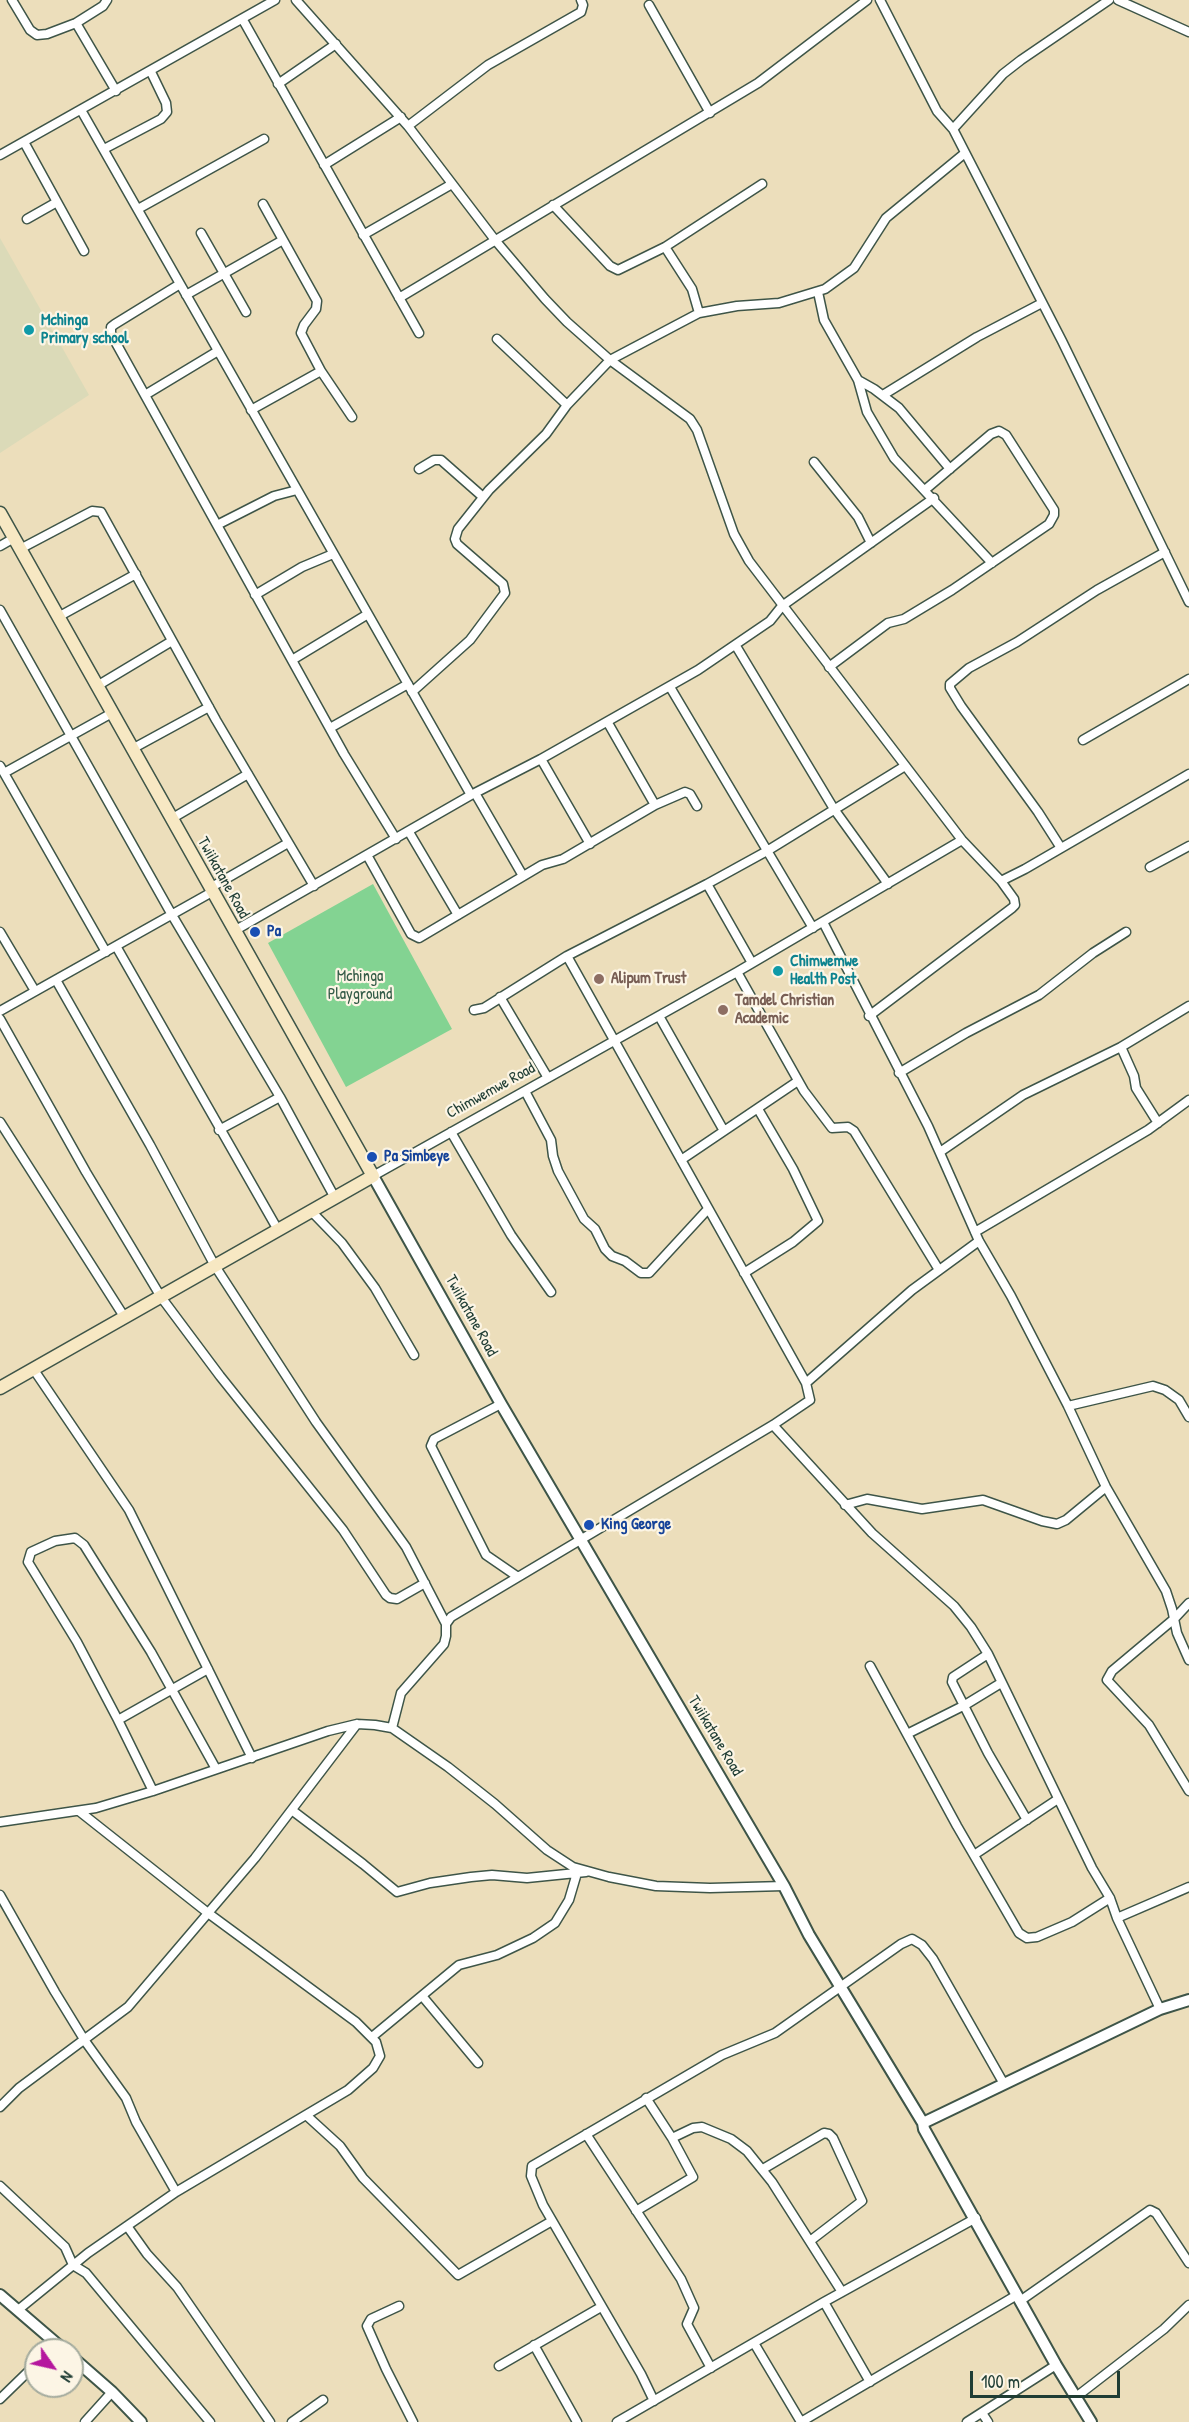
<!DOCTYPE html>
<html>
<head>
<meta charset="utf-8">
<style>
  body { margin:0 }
  #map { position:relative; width:1189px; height:2422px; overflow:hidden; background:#ecdebb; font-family:"Patrick Hand",sans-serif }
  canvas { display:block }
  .north { position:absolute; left:24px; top:2338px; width:60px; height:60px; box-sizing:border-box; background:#fcf5e5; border:2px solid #a4ab9e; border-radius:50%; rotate:124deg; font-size:16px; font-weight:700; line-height:24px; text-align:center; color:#1f3d34 }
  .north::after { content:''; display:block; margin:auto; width:21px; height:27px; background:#b5179e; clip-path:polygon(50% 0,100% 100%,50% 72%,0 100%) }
  .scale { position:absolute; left:970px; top:2371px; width:150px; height:27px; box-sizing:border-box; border:3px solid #1f3d34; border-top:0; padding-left:8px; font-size:18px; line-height:21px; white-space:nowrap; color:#1f3d34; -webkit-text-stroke:4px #fcf5e5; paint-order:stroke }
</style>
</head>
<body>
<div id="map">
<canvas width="1189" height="2422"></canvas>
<div class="north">N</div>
<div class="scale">100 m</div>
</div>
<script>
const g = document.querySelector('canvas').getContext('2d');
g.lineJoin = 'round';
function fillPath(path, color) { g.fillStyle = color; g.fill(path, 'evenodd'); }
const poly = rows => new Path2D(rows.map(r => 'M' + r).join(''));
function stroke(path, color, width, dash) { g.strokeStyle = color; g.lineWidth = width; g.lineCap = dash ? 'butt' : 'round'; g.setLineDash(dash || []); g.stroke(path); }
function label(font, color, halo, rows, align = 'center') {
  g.font = font + ' "Patrick Hand",sans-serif'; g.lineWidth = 4.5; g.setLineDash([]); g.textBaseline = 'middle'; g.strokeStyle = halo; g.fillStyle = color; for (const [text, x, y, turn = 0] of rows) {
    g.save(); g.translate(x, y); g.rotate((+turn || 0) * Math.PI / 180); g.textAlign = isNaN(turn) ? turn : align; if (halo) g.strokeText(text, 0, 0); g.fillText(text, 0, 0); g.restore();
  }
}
fillPath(poly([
  [0,238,89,395,0,453]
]), '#dbdab8');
fillPath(poly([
  [373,884,452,1029,346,1087,268,943]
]), '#83d392');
const minor = poly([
  [12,0,30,30,37,35,47,34,76,23,103,6,107,0],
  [296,0,408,126,495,240,545,299,567,322,610,360,690,419,697,430,734,534,749,561,962,840,1001,881,1014,899,1015,905,1012,908,869,1016],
  [880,0,937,111,953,129,1062,341,1189,602],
  [1118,0,1189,32],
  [649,5,710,113],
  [243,20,419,333],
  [76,23,116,91],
  [278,84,336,44],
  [81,110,471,795],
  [408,126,488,65,581,12,583,5,581,0],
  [953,129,1003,74,1021,60,1109,0],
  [24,142,84,251],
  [104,149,161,119,167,112,166,103,151,72],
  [0,155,275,0],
  [324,165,401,117],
  [263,204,317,301,316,309,304,325,301,333,321,371],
  [553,205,610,266,618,270,665,247,762,184],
  [138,209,264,139],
  [27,219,57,202],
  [201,233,246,312],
  [363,235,452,184],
  [665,247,692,289,699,313],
  [180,284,115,324,111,327,111,334,344,754,396,839],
  [818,292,824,320,858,380,867,412,894,458,992,563],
  [186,295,283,240],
  [399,298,758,83,867,0],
  [497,339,567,405],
  [858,380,874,389,899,408,950,469],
  [145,395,218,351],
  [883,395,977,337,1042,303],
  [251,410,321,371,352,417],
  [814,462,858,517,871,543],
  [419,469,434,460,441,460,483,497],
  [217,525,274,496,297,490],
  [0,546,14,538],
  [20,549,92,511,101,512,216,720,314,886],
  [255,595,302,567,333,554],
  [0,610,172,915,280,1097,335,1198],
  [58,617,136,574],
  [736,646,834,809,888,884],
  [292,660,368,614],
  [829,667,888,623,904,619,952,590,1049,524,1054,515,1054,510,1006,435,999,431,991,434,926,489],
  [97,686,172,641],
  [670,687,813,928],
  [412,692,470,640,505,593,503,584,457,544,455,539,458,529,489,490,546,434,567,405,610,360,699,313,737,306,779,303,825,289,854,268,886,218,965,153],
  [608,723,655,805],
  [330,728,408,684],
  [1083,740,1189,679],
  [132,749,209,707],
  [541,759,590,844],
  [0,766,106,952],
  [4,773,112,713],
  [475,793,523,876],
  [171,819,248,774],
  [409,832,458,915],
  [1061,848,1038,812,961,706,950,688,950,684,969,668,1017,642,1097,590,1165,552],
  [367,855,411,934,419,938,542,865,563,859,655,805,685,792,690,794,697,806],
  [1150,867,1189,846],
  [1001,881,1025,869,1189,774],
  [707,884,767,851,905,766],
  [210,888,288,843],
  [823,922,928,1126,979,1241,1011,1296,1068,1406,1106,1487,1166,1591,1172,1609,1177,1633,1189,1660],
  [234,931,471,795,541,759,698,670,770,621,782,606,934,498],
  [0,932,35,991],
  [116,946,278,1230],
  [737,972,804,1091,832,1128,848,1127,854,1131,939,1270],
  [56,980,150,1145,215,1266,316,1422,406,1547,446,1624,446,1636,444,1644,401,1693,392,1728],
  [500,997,548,1078],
  [474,1010,484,1008,567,956,707,884,752,963],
  [0,1011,212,892],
  [659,1016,724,1131],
  [0,1019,86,1172,161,1297,220,1376,343,1530,386,1595,390,1598,397,1599,425,1583],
  [1121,1047,1134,1076,1136,1088,1158,1123],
  [899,1073,966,1033,1039,995,1093,953,1126,932],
  [525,1091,551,1140,553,1156,558,1171,584,1219,595,1229,605,1249,612,1256,625,1261,641,1273,649,1273,708,1209],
  [0,1122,125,1318],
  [219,1130,280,1097],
  [451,1132,511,1235,551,1292],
  [940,1152,1023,1095,1121,1047,1189,1006],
  [681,1160,798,1081],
  [373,1176,737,972,962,840],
  [311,1211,342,1243,375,1288,414,1355],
  [975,1232,1148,1130,1189,1100],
  [744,1273,793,1242,818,1221,793,1169,758,1109],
  [34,1370,129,1510,252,1758],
  [806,1383,912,1290,979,1241],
  [501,1404,434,1439,431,1446,486,1555,518,1577],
  [1068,1406,1153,1386,1165,1390,1179,1400,1189,1417],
  [773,1425,872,1533,954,1606,971,1627,988,1654,1092,1868,1110,1898,1117,1918,1160,2009],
  [845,1505,867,1499,922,1509,983,1500,1042,1521,1057,1524,1066,1520,1106,1487],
  [1189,1603,1174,1619,1112,1671,1107,1680,1149,1725,1189,1791],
  [446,1624,451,1617,773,1425,810,1400,806,1383,567,956],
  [988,1654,953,1677,952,1682,988,1753,1027,1820],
  [870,1666,957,1826,1019,1933,1027,1938,1037,1937,1072,1922,1110,1898],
  [118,1720,208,1669],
  [907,1734,965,1705,1001,1683],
  [153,1791,118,1720,77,1642,28,1562,31,1552,55,1541,75,1538,84,1545,151,1652,216,1769],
  [293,1811,363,1864,397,1892,430,1883,471,1877,492,1875,527,1878,586,1872],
  [0,1822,96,1808,153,1791,328,1731,357,1724,375,1725,392,1728,448,1767,495,1804,547,1850,573,1867,609,1877,656,1886,710,1888,784,1886],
  [974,1855,1058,1799],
  [0,1895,55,1992,85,2041,126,2098,136,2122,176,2192],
  [1117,1918,1189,1887],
  [423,1997,478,2063],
  [372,2037,459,1965,497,1955,533,1938,555,1923,569,1900,577,1873],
  [0,2107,19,2088,128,2007,255,1858,357,1724],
  [306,2115,340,2146,363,2178,458,2275,552,2221],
  [586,2134,681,2279,694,2308,687,2324,711,2368],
  [672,2138,693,2128,702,2127,731,2139,747,2151,772,2182,842,2292],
  [763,2169,824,2133,829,2134,833,2138,862,2201,810,2241],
  [0,2186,65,2247,73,2265,86,2273,210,2422],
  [636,2211,693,2177,672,2138,646,2098],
  [127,2226,147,2254,177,2287,270,2422],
  [1020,2301,1150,2210,1156,2213,1189,2263],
  [824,2302,870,2382],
  [399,2306,371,2319,367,2326,386,2369,413,2422],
  [18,2310,88,2253,176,2192,348,2090,373,2068,380,2056,376,2042,356,2022,208,1913,79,1811],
  [754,2343,801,2422],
  [534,2345,577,2422],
  [499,2366,601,2307],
  [1076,2397,1164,2329,1189,2305],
  [0,2399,36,2364],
  [654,2401,641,2374,543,2205,531,2176,532,2166,722,2055,775,2033,901,1944,912,1939,922,1945,933,1959,1004,2084],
  [982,2413,988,2422],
  [85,2422,112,2392],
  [292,2422,323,2400],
  [617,2422,824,2302,976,2218],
  [801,2422,1017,2295],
  [967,2422,1056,2365]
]);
const tertiary = poly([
  [373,1176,501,1404,784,1886,809,1935,923,2123,924,2129,1056,2365,1091,2422],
  [923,2123,1160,2009,1189,2000],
  [0,2295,64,2350],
  [72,2357,112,2392,141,2422]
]);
const secondary = poly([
  [0,513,373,1176,0,1388]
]);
stroke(minor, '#3e5548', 11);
stroke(tertiary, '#3e5548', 14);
stroke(secondary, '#3e5548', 15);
stroke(minor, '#fff', 8);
stroke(tertiary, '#fff', 10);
stroke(secondary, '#f7e8c3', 12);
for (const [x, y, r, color] of [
  [29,330,6,"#0f9aa8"],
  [255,932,6,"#1a4fb4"],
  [778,971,6,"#0f9aa8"],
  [599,979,6,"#8d6e63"],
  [723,1010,6,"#8d6e63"],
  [372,1157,6,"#1a4fb4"],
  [589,1525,6,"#1a4fb4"]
]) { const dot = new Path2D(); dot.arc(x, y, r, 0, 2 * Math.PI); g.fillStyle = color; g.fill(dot); stroke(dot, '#fcf5e5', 2); }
label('bold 16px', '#0d838f', '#fcf5e5', [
  ["Mchinga",41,321],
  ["Primary school",41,339],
  ["Chimwemwe",790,962],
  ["Health Post",790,980]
], 'left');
label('16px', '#1f3d34', '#fcf5e5', [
  ["Twiikatane Road",223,878,61],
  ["Chimwemwe Road",491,1091,-29],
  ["Twiikatane Road",471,1316,61],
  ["Twiikatane Road",715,1736,59]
]);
label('bold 16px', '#164399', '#fcf5e5', [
  ["Pa",267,932],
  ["Pa Simbeye",384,1157],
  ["King George",601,1525]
], 'left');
label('16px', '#335b47', '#fcf5e5', [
  ["Mchinga",360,977],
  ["Playground",360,995]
]);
label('bold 16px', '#785e54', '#fcf5e5', [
  ["Alipum Trust",611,979],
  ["Tamdel Christian",735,1001],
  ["Academic",735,1019]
], 'left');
</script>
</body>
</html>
